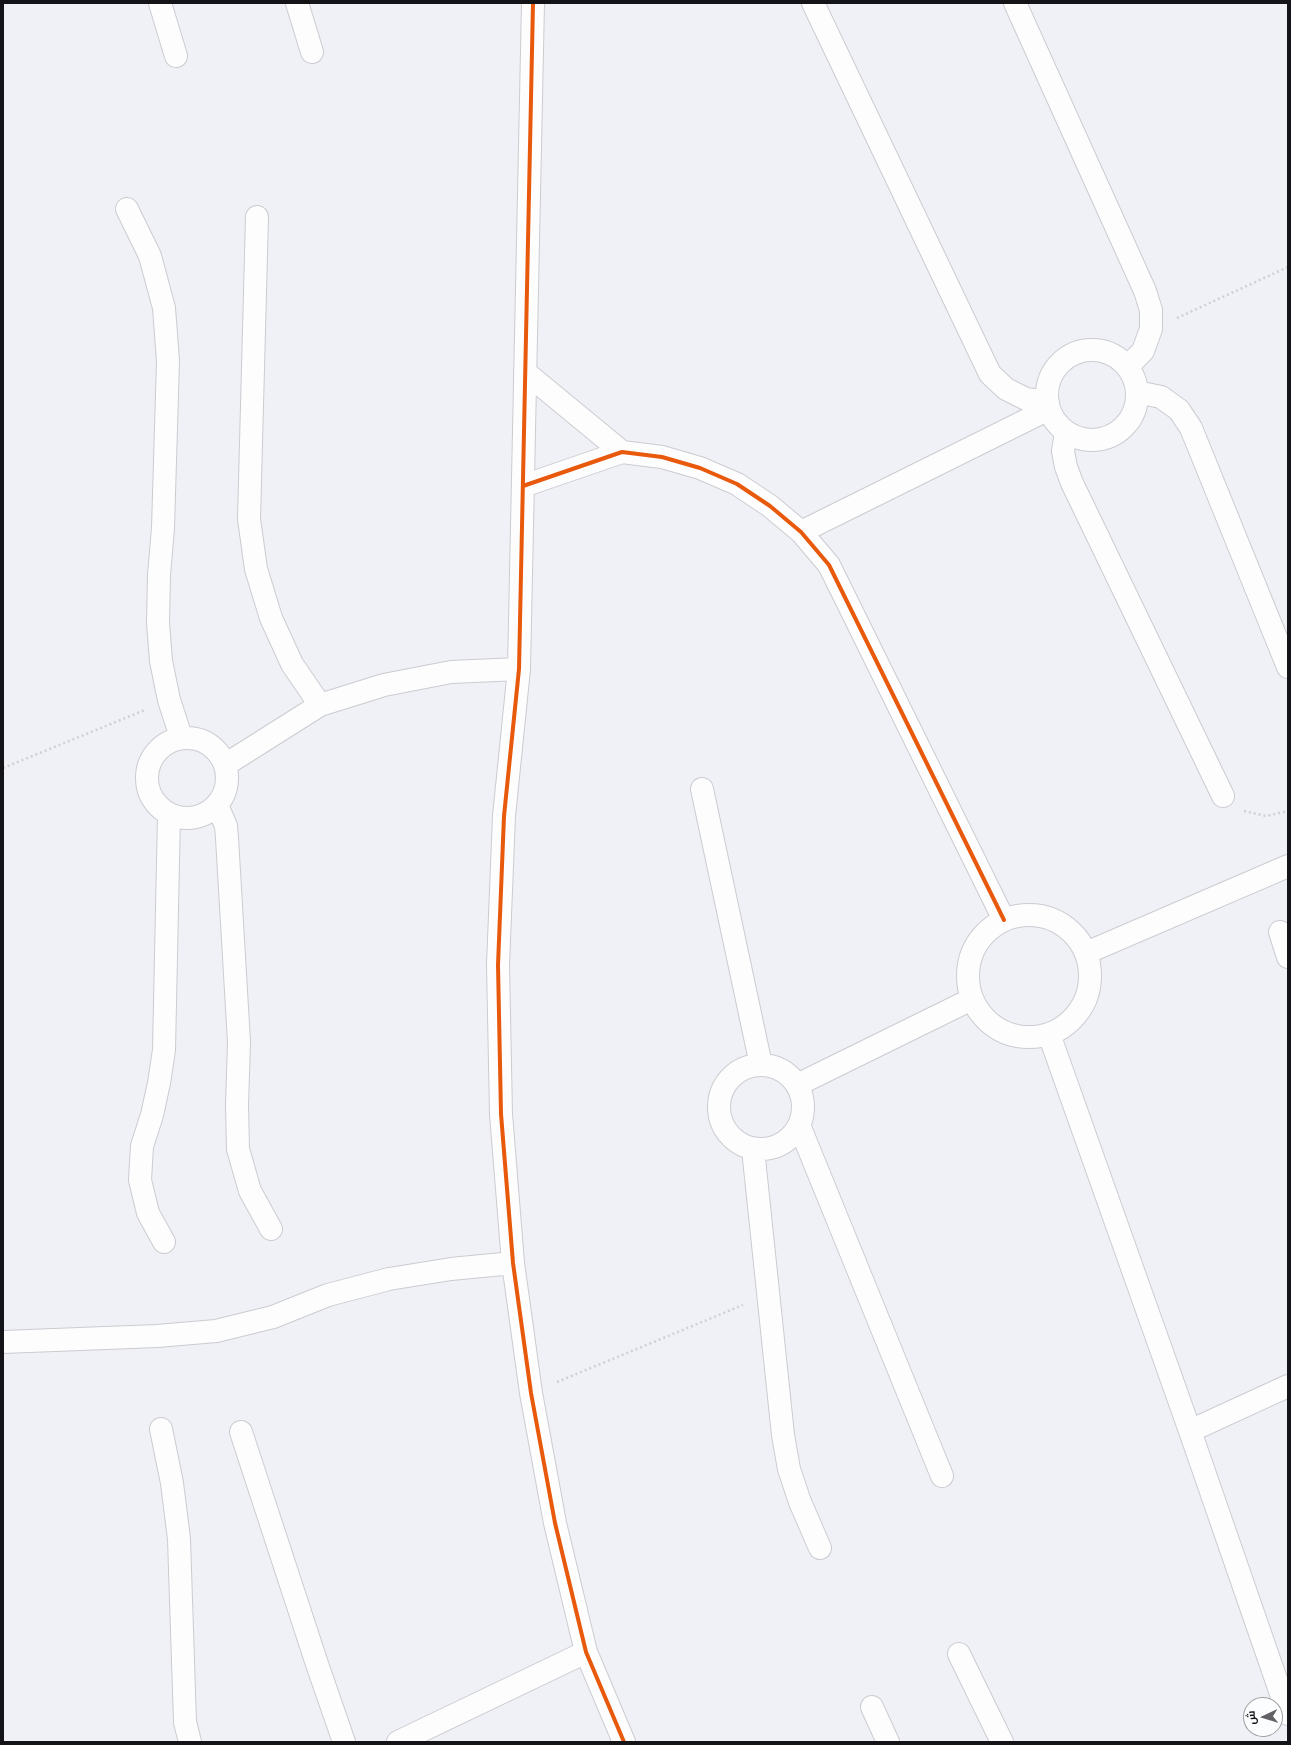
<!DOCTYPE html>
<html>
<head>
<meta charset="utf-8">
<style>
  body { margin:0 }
  #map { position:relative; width:1291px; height:1745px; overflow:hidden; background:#f0f1f7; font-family:Figtree,Cairo,sans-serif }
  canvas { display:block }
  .frame { position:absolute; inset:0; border:4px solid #141418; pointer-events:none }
  .north { position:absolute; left:1243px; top:1697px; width:40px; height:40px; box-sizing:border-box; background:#fcfdff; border:1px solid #9fa0a3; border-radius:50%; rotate:266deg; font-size:11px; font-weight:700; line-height:16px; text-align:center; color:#141418 }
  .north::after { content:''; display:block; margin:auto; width:14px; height:18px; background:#616166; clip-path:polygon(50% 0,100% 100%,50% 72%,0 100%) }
</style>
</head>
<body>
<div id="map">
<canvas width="1291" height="1745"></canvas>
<div class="frame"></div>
<div class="north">ش</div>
</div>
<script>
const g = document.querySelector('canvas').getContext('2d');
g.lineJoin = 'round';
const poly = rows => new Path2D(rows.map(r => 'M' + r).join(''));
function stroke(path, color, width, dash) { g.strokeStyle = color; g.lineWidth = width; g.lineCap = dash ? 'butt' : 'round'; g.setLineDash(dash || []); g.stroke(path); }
const minor = poly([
  [160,3,176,56],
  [297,3,312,52],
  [533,3,519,669,504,816,498,965,501,1114,513,1263,531,1393,555,1523,586,1652,624,1742],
  [813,3,990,374,1006,389,1026,399,1048,402],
  [1015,3,1145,291,1151,310,1151,329,1143,351,1127,367],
  [127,209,150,256,164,308,168,361,163,528,159,575,158,623,161,661,169,700,181,737],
  [257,217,249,519,256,569,271,618,292,664,320,705],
  '1047 395a45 45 0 1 1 90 0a45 45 0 1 1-90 0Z',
  [525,372,622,452],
  [1137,392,1161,397,1179,410,1191,428,1288,667],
  [1066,432,1063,451,1066,467,1072,483,1223,796],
  [523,486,622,452,662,457,700,468,737,484,770,506,801,532,829,565,1004,920],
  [801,532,1049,409],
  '147 778a40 40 0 1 1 80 0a40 40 0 1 1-80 0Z',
  [225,765,320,705,384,685,451,672,519,669],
  [702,789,761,1065],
  [217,805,226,826,227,838,239,1042,237,1105,238,1149,250,1191,271,1229],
  '968 976a61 61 0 1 1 122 0a61 61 0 1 1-122 0Z',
  [1280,932,1288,957],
  [1086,953,1288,866],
  [1049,1034,1190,1431,1288,1714],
  '719 1107a42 42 0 1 1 84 0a42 42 0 1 1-84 0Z',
  [797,1085,972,999],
  [799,1125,942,1476],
  [753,1149,783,1435,789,1469,800,1502,820,1548],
  [164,1242,148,1213,140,1180,142,1146,152,1115,159,1083,164,1050,169,815],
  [3,1342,157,1336,216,1331,273,1317,328,1295,389,1279,451,1269,513,1263],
  [161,1429,172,1483,179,1539,185,1722,190,1742],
  [1190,1431,1288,1386],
  [241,1432,317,1664,344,1742],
  [959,1654,1002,1742],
  [872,1707,888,1742],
  [398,1742,586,1652]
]);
stroke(minor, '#cbccd0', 24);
stroke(poly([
  [1177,318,1288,267],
  [3,768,145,710],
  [1244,811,1266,816,1288,811],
  [557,1382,743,1305]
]), '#d0d0d2', 2.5, [2, 3]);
stroke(minor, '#fdfdfe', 22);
stroke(poly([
  [533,3,519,669,504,816,498,965,501,1114,513,1263,531,1393,555,1523,586,1652,624,1742],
  [523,486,622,452,662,457,700,468,737,484,770,506,801,532,829,565,1004,920]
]), '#e8590c', 4);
</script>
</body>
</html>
